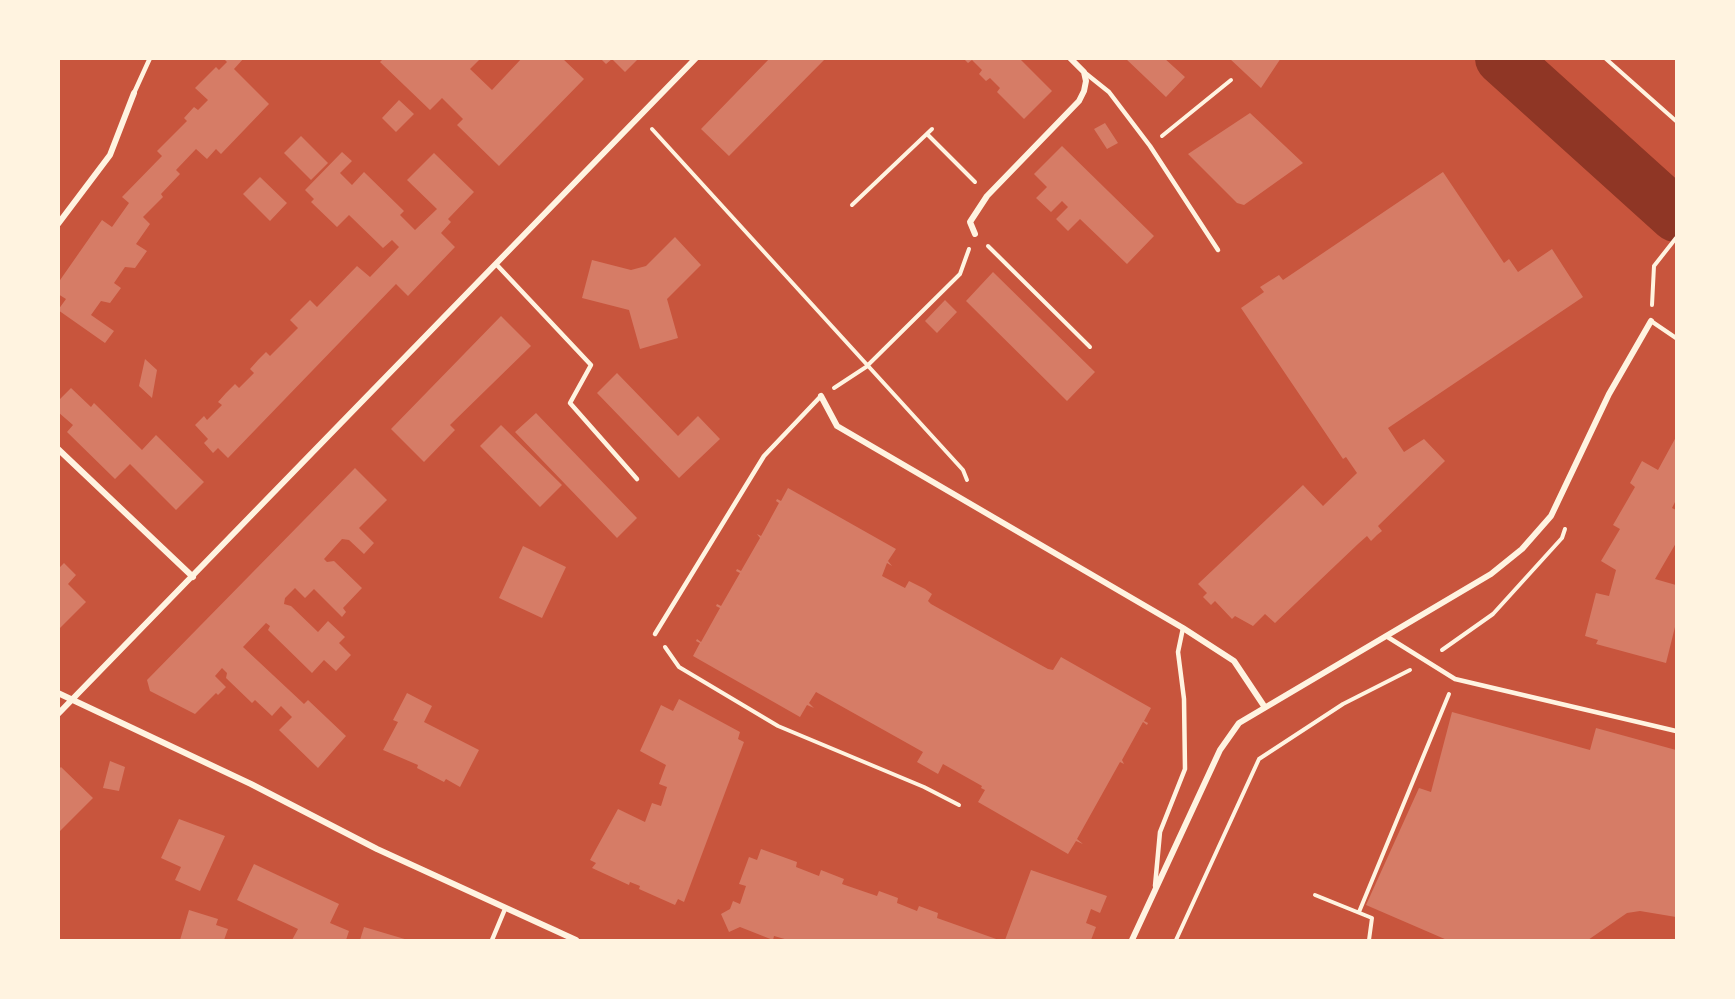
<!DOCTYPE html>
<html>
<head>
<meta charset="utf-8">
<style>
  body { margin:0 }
  #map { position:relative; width:1735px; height:999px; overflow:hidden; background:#c8553d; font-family:"Open Sans",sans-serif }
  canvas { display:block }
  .frame { position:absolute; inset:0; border:60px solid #fff3e0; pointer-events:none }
</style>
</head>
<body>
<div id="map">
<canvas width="1735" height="999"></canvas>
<div class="frame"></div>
</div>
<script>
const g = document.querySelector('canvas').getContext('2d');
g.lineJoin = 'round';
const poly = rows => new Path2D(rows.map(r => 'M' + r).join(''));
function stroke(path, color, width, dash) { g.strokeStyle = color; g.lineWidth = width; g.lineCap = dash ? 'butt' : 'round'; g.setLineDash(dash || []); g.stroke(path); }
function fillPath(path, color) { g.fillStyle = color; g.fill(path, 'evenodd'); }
stroke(poly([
  [1502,58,1676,215]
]), '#8f3625', 54);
fillPath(poly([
  [223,58,244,58,234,69,269,104,221,154,216,149,207,159,196,149,176,170,180,174,161,194,163,197,143,217,150,224,136,244,147,251,135,268,125,267,114,283,121,288,110,303,101,301,91,315,114,331,105,343,58,310,66,299,58,294,58,283,102,220,112,227,129,203,122,197,162,156,157,151,187,121,184,118,194,107,198,110,208,100,195,88,216,67,219,70,227,62],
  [384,58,481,58,470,69,492,90,522,58,562,58,584,79,499,166,457,125,463,119,442,98,430,110,380,62],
  [600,58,639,58,625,72,612,59,606,64],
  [770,58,826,58,729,156,701,129],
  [963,58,1019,58,1052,91,1024,119,997,92,1000,88,990,78,986,81,979,74,982,70,972,60,968,63],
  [1125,58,1164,58,1185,77,1166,97],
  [1229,58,1281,58,1261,88],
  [399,100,414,114,396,132,382,118],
  [1250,113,1303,163,1244,205,1237,203,1188,154],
  [1105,123,1118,143,1107,149,1094,129],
  [301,136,328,163,311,180,284,153],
  [1062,146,1154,236,1127,264,1080,219,1068,231,1056,219,1068,207,1062,201,1051,212,1036,198,1047,187,1034,174],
  [342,152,352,161,340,173,352,185,364,172,404,211,400,215,415,230,437,209,407,180,434,153,474,192,448,219,451,222,441,233,455,247,408,296,396,284,228,458,218,448,213,453,204,443,208,439,195,425,204,416,207,420,222,405,218,402,226,393,235,384,239,388,254,373,250,369,258,360,266,352,270,356,298,328,290,320,310,300,317,307,357,266,370,277,399,247,392,240,383,248,349,215,337,227,311,202,314,199,305,190],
  [1443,172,1504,263,1509,259,1518,272,1552,249,1583,297,1388,428,1404,452,1424,439,1445,461,1378,526,1382,531,1377,535,1371,541,1367,536,1358,544,1275,623,1265,614,1253,626,1235,616,1232,619,1215,601,1211,605,1203,597,1207,593,1198,584,1303,485,1323,506,1357,473,1346,457,1343,459,1241,308,1264,292,1260,287,1279,275,1283,280],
  [260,177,287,203,270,221,243,194],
  [675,237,701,265,667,299,678,338,640,349,629,310,582,298,592,260,631,270,646,266],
  [993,272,1095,372,1067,401,966,301],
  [945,300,957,312,937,333,925,321],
  [501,316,531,346,450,425,455,430,424,462,391,429],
  [145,359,157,370,152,398,139,386],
  [617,373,678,436,698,416,720,439,679,478,597,393],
  [71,388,91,407,94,403,142,450,156,435,204,482,176,510,130,464,115,479,67,432,73,425,58,412,58,401],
  [536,413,637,518,617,538,515,432],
  [501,425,562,485,540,507,480,446],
  [1676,437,1676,500,1672,508,1676,510,1676,543,1655,579,1676,585,1676,623,1666,663,1596,644,1598,640,1585,636,1596,593,1609,596,1616,570,1601,561,1620,529,1613,525,1635,487,1630,483,1642,461,1658,470],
  [355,468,387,500,359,528,374,543,364,554,349,540,342,539,324,559,327,562,334,561,362,588,343,608,346,612,342,617,314,589,305,598,295,588,285,598,284,604,291,606,318,632,328,621,345,637,339,643,351,655,336,671,324,660,312,673,268,630,270,626,266,623,243,647,304,704,308,700,346,736,318,768,279,730,292,717,281,706,272,716,255,700,252,703,226,678,227,673,222,668,215,676,226,687,218,695,216,693,195,714,150,691,147,680],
  [788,488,896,549,888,561,892,566,887,563,882,576,905,588,909,581,925,589,932,594,928,601,931,604,1048,669,1053,670,1061,657,1151,708,1144,721,1148,723,1147,725,1143,722,1122,760,1124,764,1120,762,1077,839,1083,844,1076,841,1068,854,992,810,978,802,985,790,981,788,982,786,943,764,938,774,917,762,923,752,816,692,809,703,814,708,807,705,800,717,693,656,700,643,696,641,697,639,701,642,720,608,716,606,717,604,721,606,740,573,736,571,737,569,741,571,760,538,757,534,761,536,779,503,776,501,777,499,781,501],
  [523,546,566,567,542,618,499,598],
  [64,563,76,575,68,584,86,602,58,630,58,569],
  [407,693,432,706,424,722,479,750,460,787,446,779,444,782,417,768,418,765,383,750,398,722,393,720],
  [679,699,740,732,738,739,744,742,684,902,678,899,675,905,639,889,640,886,630,882,629,885,592,868,596,863,590,860,618,809,645,822,652,803,661,806,667,787,659,784,666,765,640,751,661,705,673,711],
  [1452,712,1590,750,1596,728,1676,750,1676,917,1640,911,1627,913,1588,940,1447,940,1366,905,1419,788,1431,792],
  [110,761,125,767,119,791,103,788],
  [61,767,93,798,58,833,58,770],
  [179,819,225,836,200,891,175,880,181,867,161,858],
  [761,849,797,862,796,867,819,876,821,870,844,879,842,884,877,896,879,891,898,898,897,903,917,911,919,906,938,913,937,918,999,940,788,940,774,936,773,940,740,927,729,932,721,914,730,909,733,901,740,904,746,886,739,884,749,857,757,860],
  [254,864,339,904,330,923,349,931,346,940,292,940,298,929,237,900],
  [1031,870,1107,896,1100,913,1091,909,1086,923,1096,927,1091,940,1005,940],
  [189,910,218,919,216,925,228,929,224,940,180,940],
  [364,927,408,940,360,940]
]), '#d67c66');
stroke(poly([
  [1605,58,1676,121],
  [652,129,963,470,967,480],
  [927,134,975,182],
  [1162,136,1231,80],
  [852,205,932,129],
  [988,246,1090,347],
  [1652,305,1654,266,1676,238],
  [834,388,866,367,960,274,969,249],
  [665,647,679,667,778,726,924,787,959,805],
  [1442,650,1493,614,1562,538,1565,529],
  [1315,895,1372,918,1369,940],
  [1359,912,1449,694],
  [1176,940,1259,759,1343,704,1410,670]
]), '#fff3e0', 4);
stroke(poly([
  [1084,72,1109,92,1150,146,1218,250],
  [134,93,150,58],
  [496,264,591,365,570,403,637,479],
  [1651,321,1676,338],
  [655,634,764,456,821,396],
  [1386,636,1455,679,1676,731],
  [1155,886,1160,832,1185,769,1184,699,1178,652,1183,628],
  [492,940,505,909]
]), '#fff3e0', 4.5);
stroke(poly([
  [58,224,110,155,134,93],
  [975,234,970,222,987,196,1079,101,1084,91,1086,81,1084,72,1070,58],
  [821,396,837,426,1183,628,1234,661,1264,706],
  [58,449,193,577],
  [58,693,251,784,377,849,576,940],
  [58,714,696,58],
  [1132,940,1220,750,1239,723,1491,574,1522,549,1551,516,1609,394,1651,321]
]), '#fff3e0', 6);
</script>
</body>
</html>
